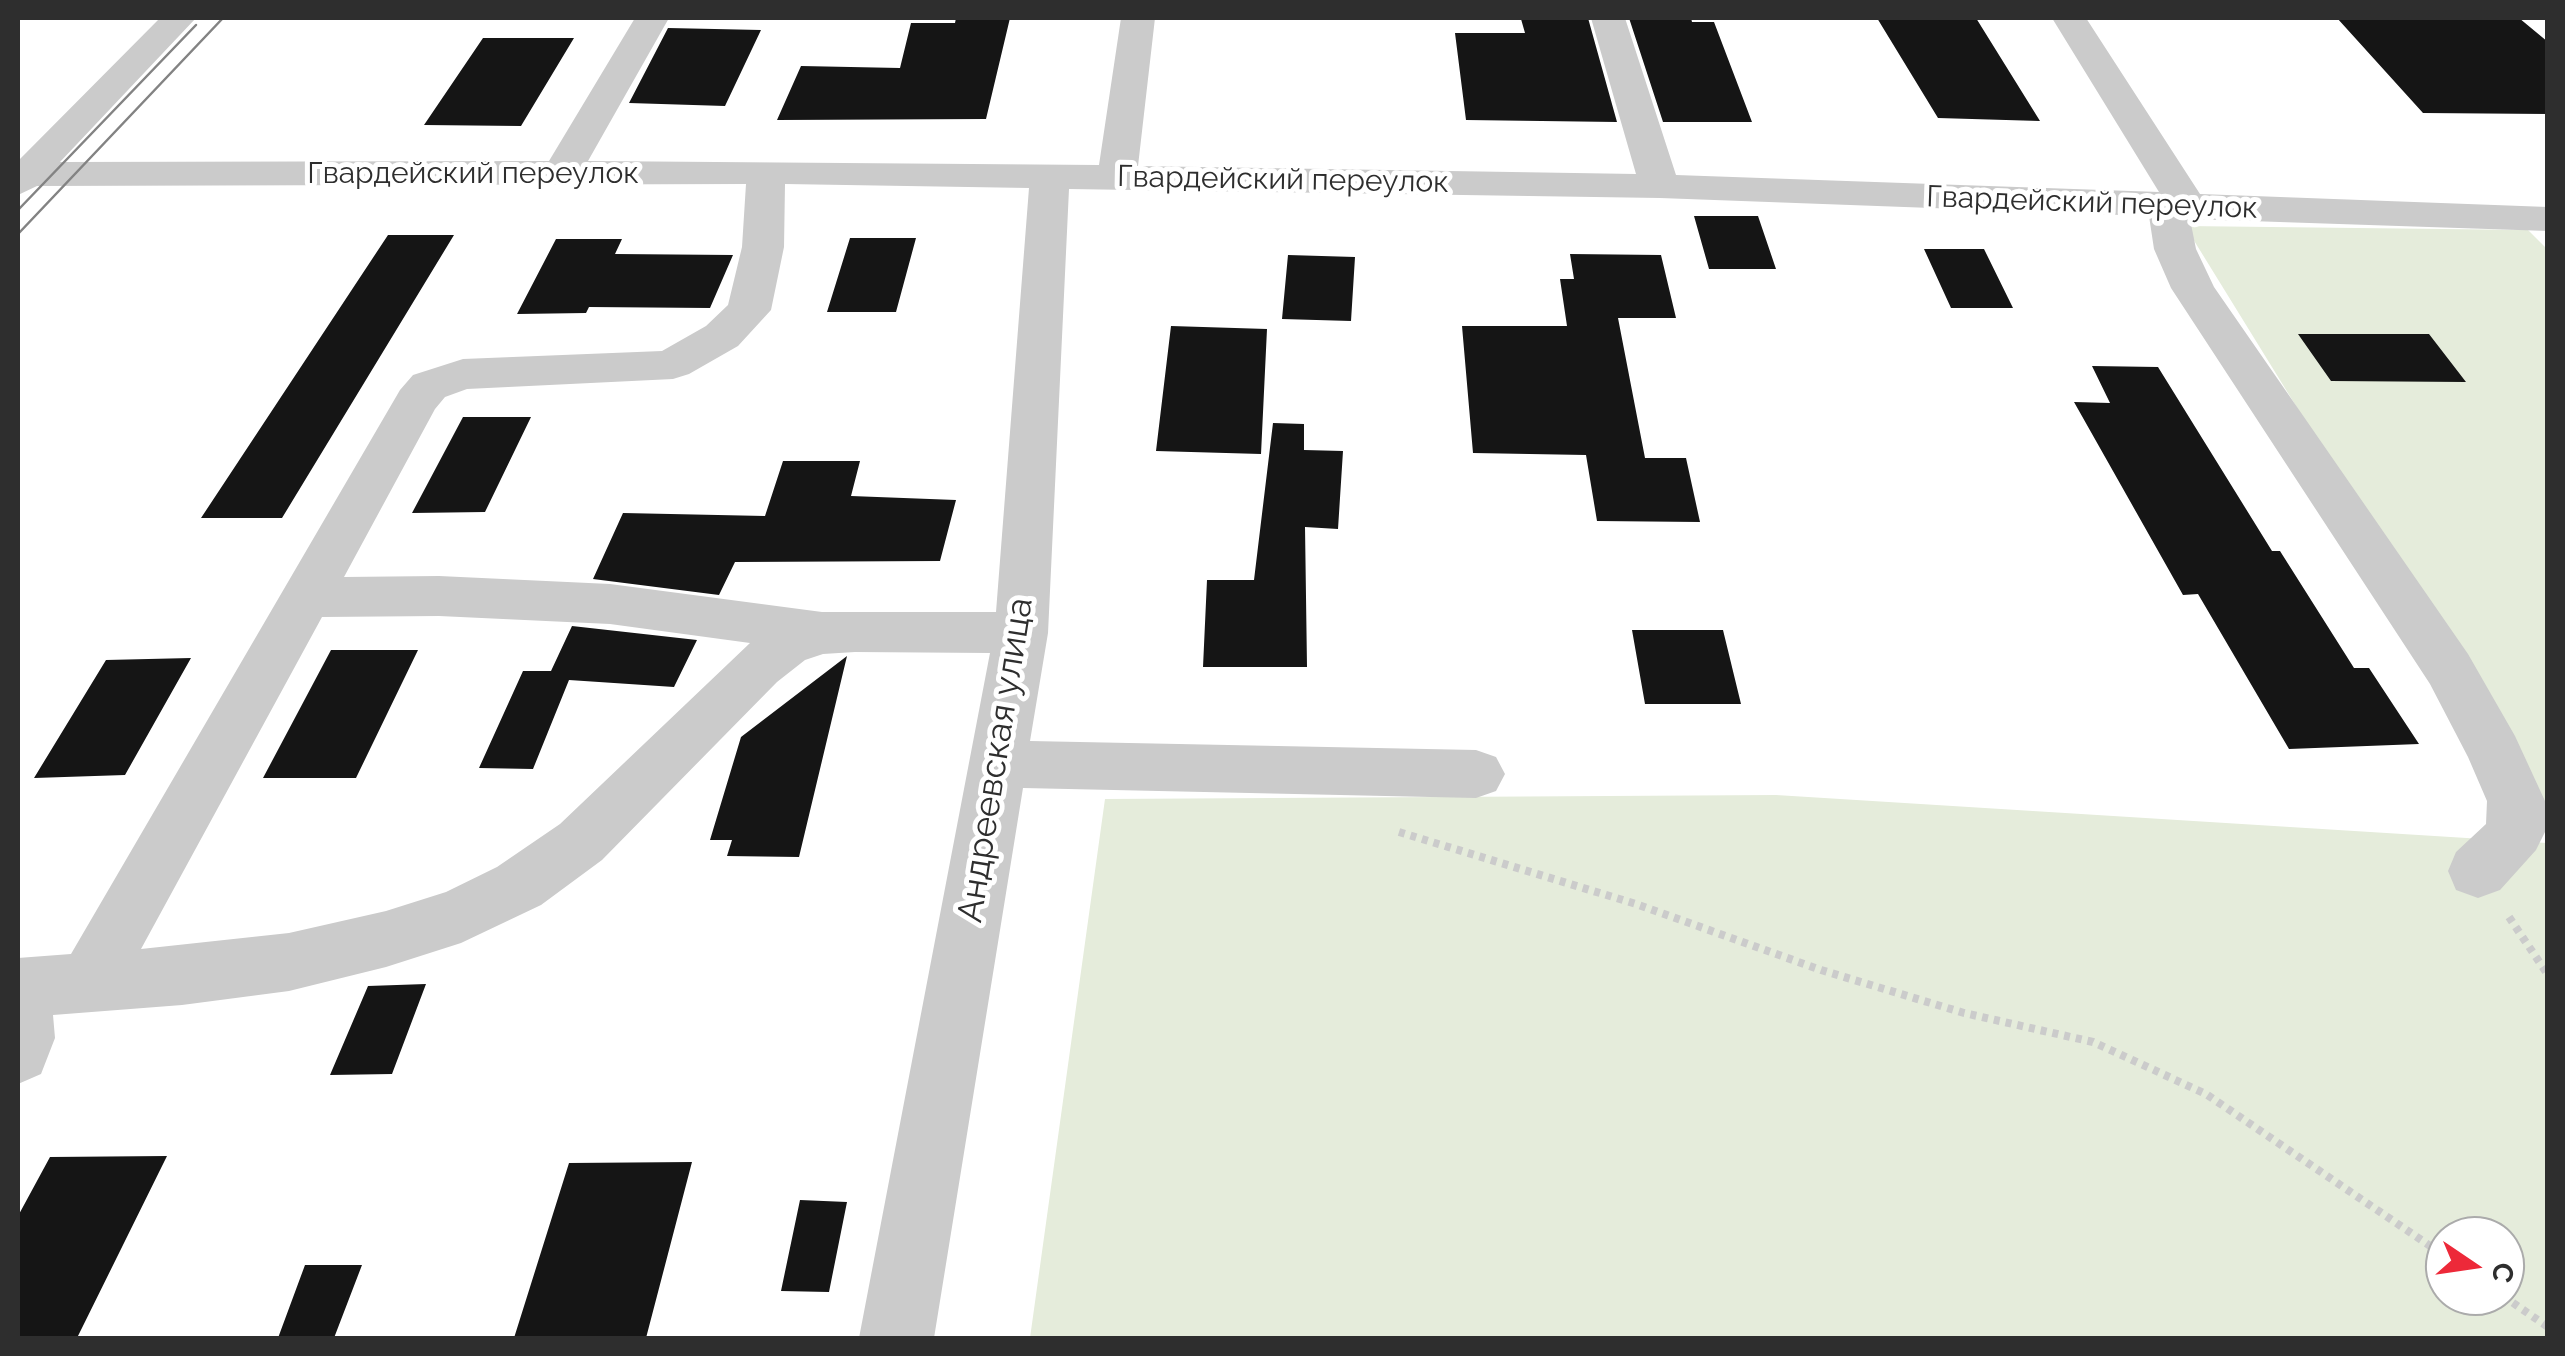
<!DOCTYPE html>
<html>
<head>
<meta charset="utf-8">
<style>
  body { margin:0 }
  #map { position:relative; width:2565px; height:1356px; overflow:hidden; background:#fff; font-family:Raleway,sans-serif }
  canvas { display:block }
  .frame { position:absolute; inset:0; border:20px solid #2e2e2e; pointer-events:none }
  .north { position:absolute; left:2425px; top:1216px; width:100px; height:100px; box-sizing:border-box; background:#fff; border:2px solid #ababab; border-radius:50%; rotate:103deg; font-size:28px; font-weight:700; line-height:40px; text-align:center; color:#2e2e2e }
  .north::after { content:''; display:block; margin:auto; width:35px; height:45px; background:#ed2939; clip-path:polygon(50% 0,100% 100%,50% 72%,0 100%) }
</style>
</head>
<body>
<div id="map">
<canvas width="2565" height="1356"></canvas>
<div class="frame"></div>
<div class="north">С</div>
</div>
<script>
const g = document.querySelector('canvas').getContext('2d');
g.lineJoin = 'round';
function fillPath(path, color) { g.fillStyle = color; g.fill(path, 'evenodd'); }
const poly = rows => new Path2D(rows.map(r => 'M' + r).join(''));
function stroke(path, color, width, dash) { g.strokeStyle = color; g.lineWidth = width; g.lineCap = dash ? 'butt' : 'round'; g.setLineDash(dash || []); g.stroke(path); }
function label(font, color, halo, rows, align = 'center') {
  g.font = font + ' Raleway,sans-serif'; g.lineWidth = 10; g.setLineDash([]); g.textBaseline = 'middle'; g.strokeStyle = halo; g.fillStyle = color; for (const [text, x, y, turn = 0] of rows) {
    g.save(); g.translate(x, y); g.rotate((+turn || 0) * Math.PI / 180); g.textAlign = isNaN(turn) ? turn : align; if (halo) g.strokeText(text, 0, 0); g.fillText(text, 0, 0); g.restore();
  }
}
fillPath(poly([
  [2185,226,2528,230,2547,249,2547,813],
  [1776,795,2547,843,2547,1338,1030,1338,1105,799],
  [2445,1236,2505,1236,2505,1296,2445,1296]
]), '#e5ecdb');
fillPath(poly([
  [956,18,1010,18,986,119,777,120,801,66,900,68,911,23,955,23],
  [1588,18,1617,122,1466,120,1455,33,1525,33,1521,19],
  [1629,18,1691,18,1692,22,1714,22,1752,122,1663,122],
  [1877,18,1976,18,2040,121,1938,118],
  [2337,18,2519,18,2548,42,2548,114,2423,113],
  [668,28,761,30,725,106,629,103],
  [483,38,574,38,521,126,424,125],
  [1694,216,1758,216,1776,269,1709,269],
  [388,235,454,235,282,518,201,518],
  [850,238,916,238,896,312,827,312],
  [556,239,622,239,615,254,733,255,710,308,589,307,586,313,517,314],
  [1924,249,1984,249,2013,308,1951,308],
  [1570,254,1661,255,1676,318,1618,318,1645,458,1686,458,1700,522,1597,521,1586,455,1473,453,1462,326,1567,326,1560,279,1574,279],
  [1288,255,1355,257,1351,321,1282,319],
  [1171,326,1267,329,1261,454,1156,451],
  [2298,334,2429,334,2466,382,2331,381],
  [2092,366,2158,367,2272,551,2280,551,2354,668,2369,668,2419,744,2289,749,2198,594,2183,595,2074,402,2110,403],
  [463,417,531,417,485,512,412,513],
  [1273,423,1304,424,1304,450,1343,451,1338,529,1305,527,1307,667,1203,667,1207,580,1254,580],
  [783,461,860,461,851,496,956,500,940,561,735,562,719,595,593,579,623,513,765,516],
  [572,626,697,640,674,687,569,680,533,769,479,768,523,671,551,671],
  [1632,630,1723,630,1741,704,1645,704],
  [331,650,418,650,356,778,263,778],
  [847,656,799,857,727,856,732,840,710,840,741,737],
  [191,658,125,775,34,778,106,660],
  [426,984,392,1074,330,1075,368,986],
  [167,1156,77,1338,18,1338,18,1216,50,1157],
  [692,1162,646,1338,514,1338,569,1163],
  [800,1200,847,1202,829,1292,781,1291],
  [305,1265,362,1265,334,1338,278,1338]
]), '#151515');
stroke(poly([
  [1399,832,1636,904,1821,970,1964,1013,2093,1042,2206,1094,2445,1256],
  [2509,917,2548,975],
  [2503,1296,2548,1327]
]), '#cbcbcb', 8, [6, 6]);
fillPath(poly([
  [160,18,196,18,60,162,549,161,635,18,669,18,588,161,1099,165,1121,18,1155,18,1138,166,1636,174,1591,18,1625,18,1676,175,2159,192,2052,18,2086,18,2200,194,2548,207,2548,231,2190,219,2196,249,2214,287,2468,654,2515,736,2545,801,2545,832,2536,850,2500,890,2478,898,2456,890,2448,871,2456,852,2486,824,2487,801,2468,757,2430,684,2171,288,2154,249,2149,216,1660,198,1069,189,1048,633,1030,741,1476,750,1496,757,1505,774,1496,791,1476,798,1023,788,934,1338,859,1338,990,653,855,652,823,654,805,660,777,682,602,860,541,905,461,943,386,967,289,991,182,1005,53,1015,55,1038,41,1074,18,1084,18,958,71,954,400,390,413,375,463,359,662,351,706,326,728,305,742,247,746,184,37,186,18,195,18,161,160,18],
  [785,184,1029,188,996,612,822,612,610,584,439,576,344,577,435,409,445,397,467,389,673,379,689,374,738,346,771,310,784,247,785,184],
  [439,616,610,624,750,643,560,824,497,867,446,892,386,911,289,933,141,949,322,617,439,616]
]), '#cbcbcb');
stroke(poly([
  [18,210,196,25],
  [18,234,223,18]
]), '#838383', 2.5);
label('30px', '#2e2e2e', '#fff', [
  ["Гвардейский переулок",473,174],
  ["Гвардейский переулок",1283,180,1],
  ["Гвардейский переулок",2092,203,2]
]);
label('35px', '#2e2e2e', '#fff', [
  ["Андреевская улица",996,760,-81]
]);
</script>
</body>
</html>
